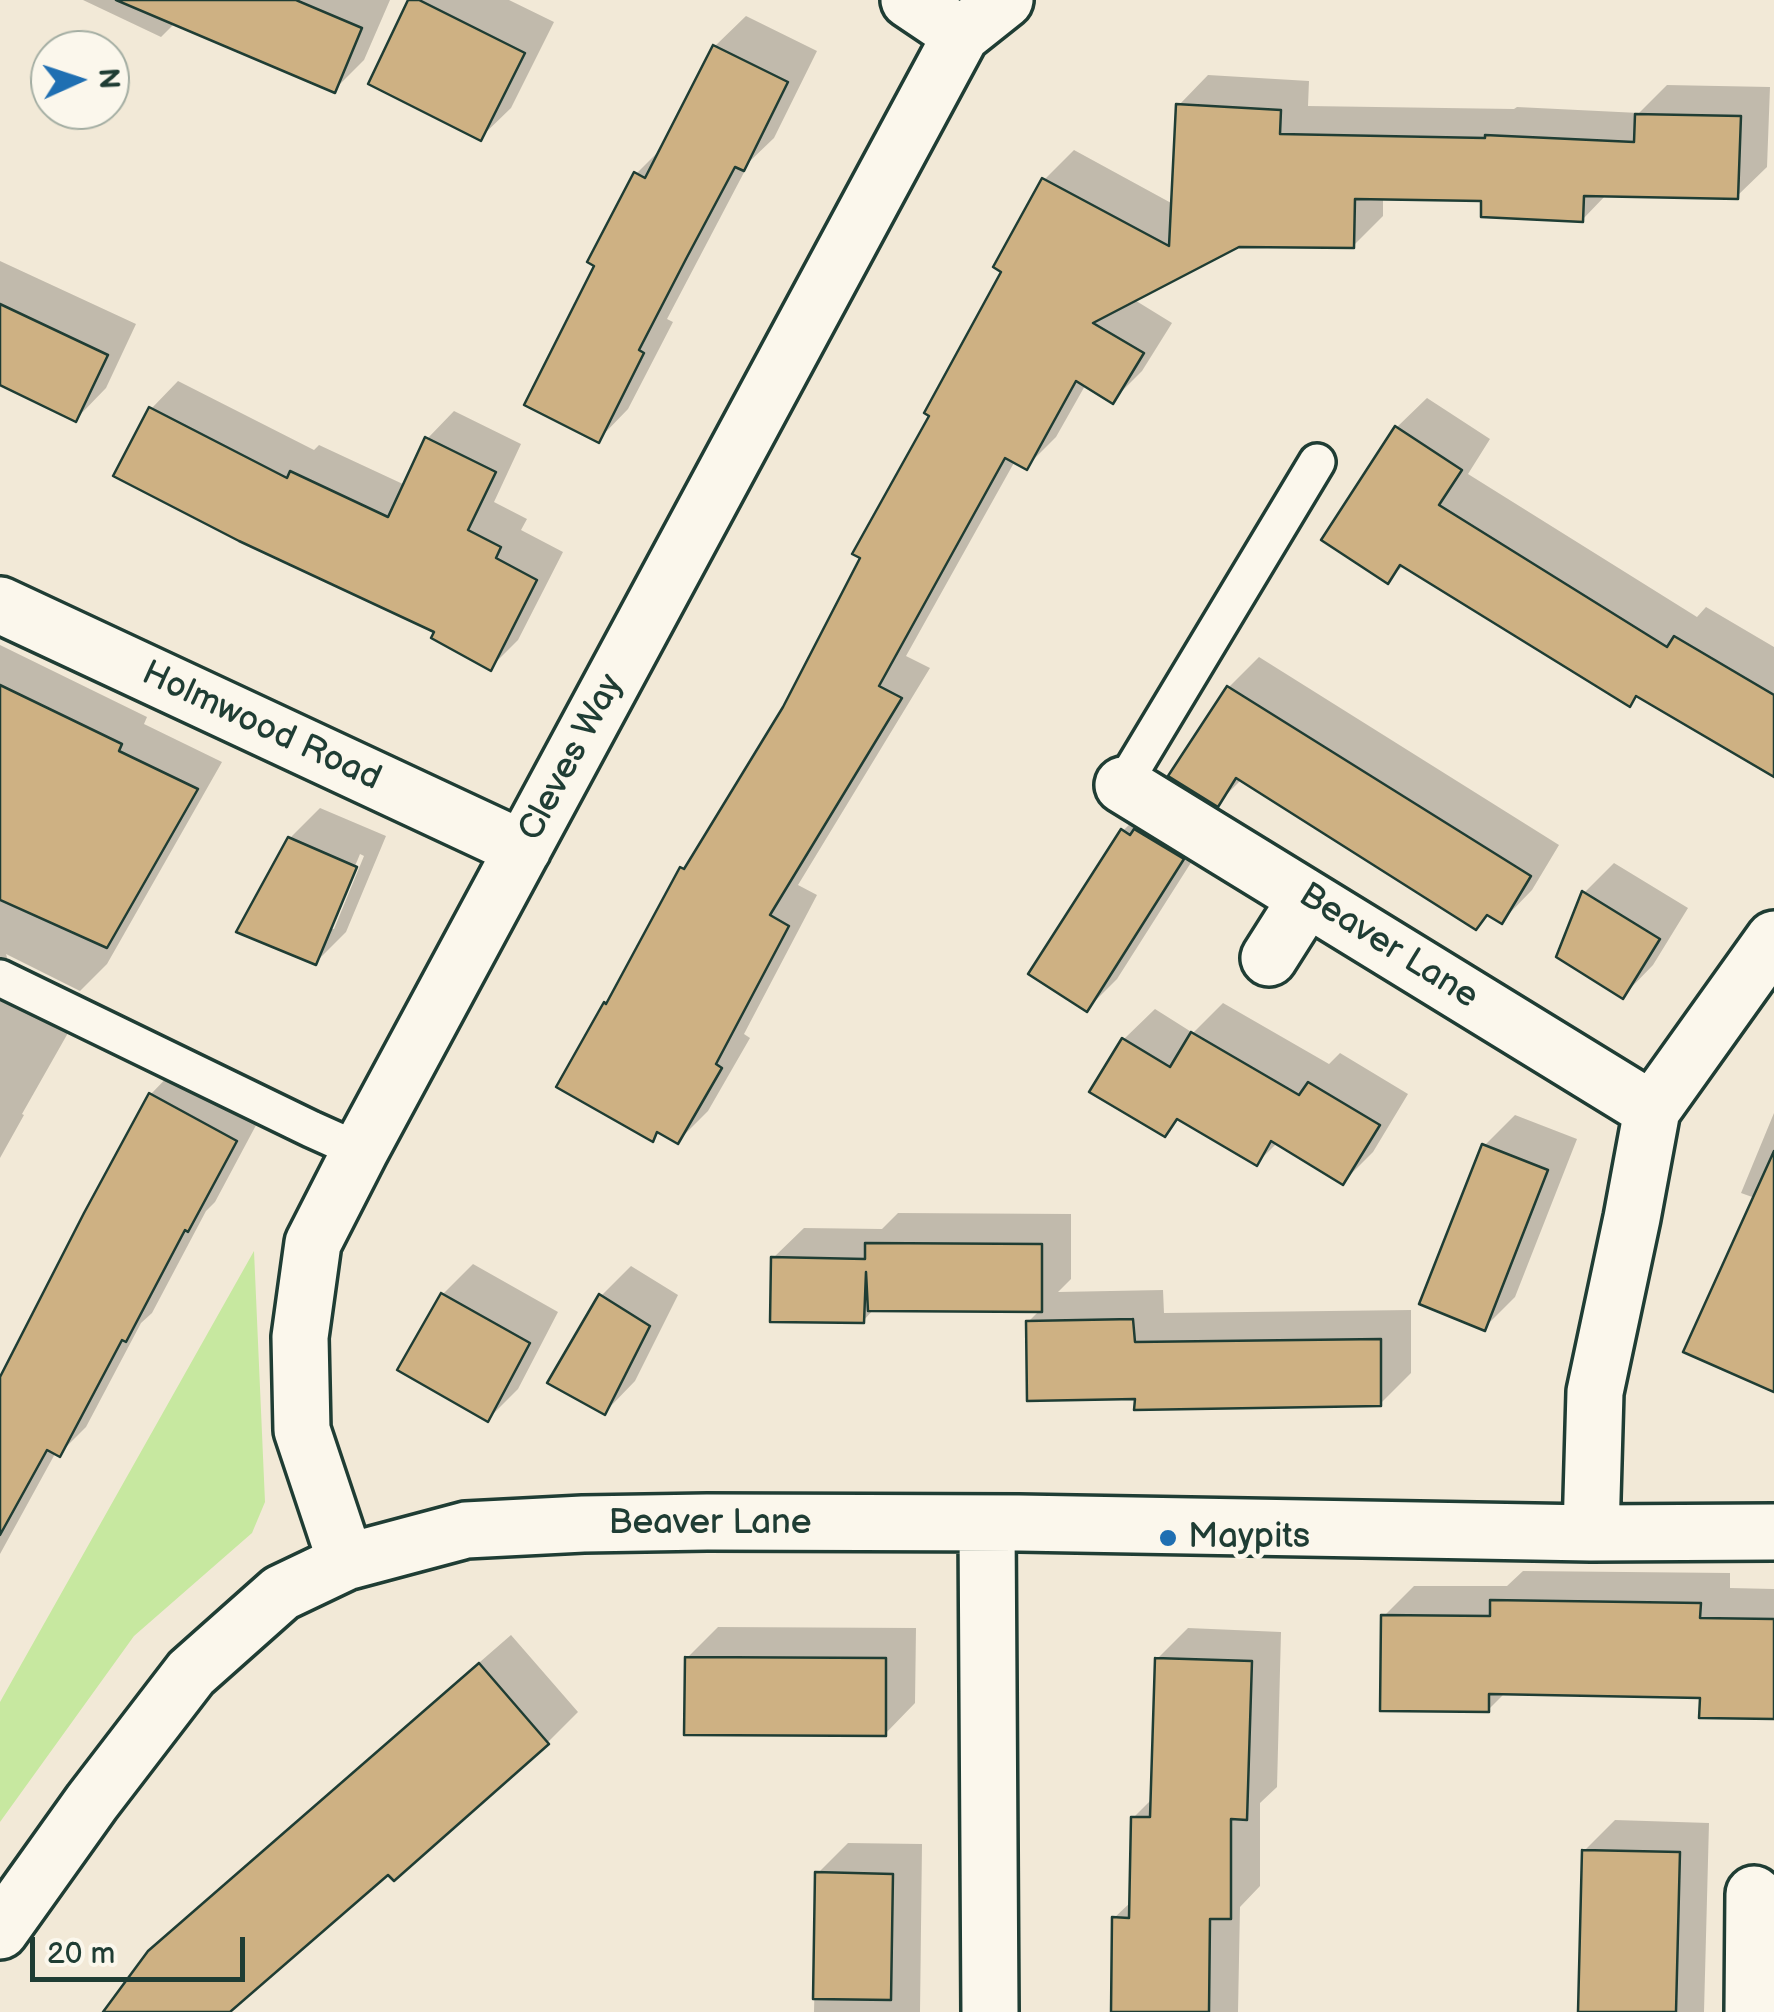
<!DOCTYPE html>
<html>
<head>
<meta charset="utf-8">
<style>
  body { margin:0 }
  #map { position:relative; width:1774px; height:2012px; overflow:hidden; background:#f2e9d7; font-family:"Balsamiq Sans",sans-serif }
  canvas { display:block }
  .north { position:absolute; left:30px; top:30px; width:100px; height:100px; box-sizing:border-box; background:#fbf7ec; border:2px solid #a3ada2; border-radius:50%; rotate:87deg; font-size:28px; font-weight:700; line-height:40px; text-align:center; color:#1f3d34 }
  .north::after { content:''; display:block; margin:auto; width:35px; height:45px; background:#1f6fb2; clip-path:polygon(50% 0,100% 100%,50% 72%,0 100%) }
  .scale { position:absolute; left:30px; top:1937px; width:215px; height:45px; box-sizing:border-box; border:5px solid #1f3d34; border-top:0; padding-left:12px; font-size:30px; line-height:35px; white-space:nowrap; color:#1f3d34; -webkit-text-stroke:8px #fbf7ec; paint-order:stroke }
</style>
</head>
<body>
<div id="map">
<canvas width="1774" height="2012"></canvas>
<div class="north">N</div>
<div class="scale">20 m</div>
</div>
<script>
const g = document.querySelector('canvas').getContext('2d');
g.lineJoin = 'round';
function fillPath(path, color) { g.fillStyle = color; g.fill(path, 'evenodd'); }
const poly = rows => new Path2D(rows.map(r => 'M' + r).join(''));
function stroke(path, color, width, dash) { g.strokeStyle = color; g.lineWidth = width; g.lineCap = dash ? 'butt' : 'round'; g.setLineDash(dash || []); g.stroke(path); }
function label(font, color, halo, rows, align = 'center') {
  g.font = font + ' "Balsamiq Sans",sans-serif'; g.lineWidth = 10; g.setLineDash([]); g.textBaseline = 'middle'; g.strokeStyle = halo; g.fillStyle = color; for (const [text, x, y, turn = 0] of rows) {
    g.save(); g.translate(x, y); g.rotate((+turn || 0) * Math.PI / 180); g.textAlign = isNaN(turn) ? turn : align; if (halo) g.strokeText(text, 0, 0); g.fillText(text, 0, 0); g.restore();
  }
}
fillPath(poly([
  [254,1251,265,1502,252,1533,134,1636,0,1822,0,1702]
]), '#c7e8a0');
fillPath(poly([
  [83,0,390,0,364,60,334,90,175,23,161,37],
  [411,0,509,0,554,22,511,108,480,138],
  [746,16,817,51,774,138,750,161,667,319,673,322,628,409,598,440,597,264,636,174,665,145,715,46],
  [1208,75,1309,81,1308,106,1514,109,1517,107,1639,113,1667,85,1770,87,1767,167,1737,196,1607,194,1582,220,1484,199,1383,197,1383,216,1353,246,1239,245,1133,299,1172,323,1142,371,1113,400,1086,384,1056,437,1026,467,1015,461,906,656,930,668,798,885,817,895,744,1034,750,1038,708,1111,678,1141,660,1131,653,1138,559,1086,606,1004,613,997,682,869,696,855,785,708,1005,271,1044,180,1074,150,1173,204,1179,105],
  [0,261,136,324,106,388,76,419,0,383],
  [178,381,314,450,319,445,405,485,427,439,454,411,521,444,494,502,527,519,521,530,563,552,518,640,490,668,437,631,151,409],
  [1427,398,1490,439,1468,474,1697,617,1706,607,1774,647,1774,774,1639,694,1629,703,1404,565,1388,580,1396,428],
  [0,645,147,717,144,724,222,762,107,964,80,991,6,954,9,964,85,1003,22,1114,24,1115,0,1158],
  [1259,657,1559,845,1532,890,1502,921,1490,913,1476,927,1242,779,1218,803,1172,775,1229,687],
  [1153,800,1213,828,1117,979,1087,1009,1123,831],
  [320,808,386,836,346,932,316,962,290,838],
  [360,854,364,856,334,929,329,929],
  [1614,863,1688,908,1653,965,1623,996,1584,893],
  [1223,1003,1329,1064,1340,1053,1408,1094,1373,1152,1343,1182,1278,1142,1257,1163,1180,1118,1164,1134,1093,1091,1124,1039,1155,1009,1193,1033],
  [177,1067,262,1114,215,1202,206,1211,152,1313,141,1323,86,1427,59,1454,56,1452,0,1554,0,1382,151,1094],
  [1774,1113,1774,1390,1755,1198,1741,1193],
  [1515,1115,1577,1139,1515,1297,1484,1328,1485,1145],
  [898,1213,1071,1214,1071,1279,1058,1292,1163,1290,1164,1313,1411,1310,1411,1373,1380,1404,1138,1396,1028,1322,1041,1309,875,1308,863,1321,773,1258,804,1228,882,1229],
  [473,1264,558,1312,518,1389,488,1419,443,1294],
  [631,1266,678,1295,635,1381,605,1412,601,1296],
  [1523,1571,1730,1573,1730,1588,1774,1589,1774,1717,1702,1696,1506,1692,1488,1710,1384,1616,1414,1586,1507,1586],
  [718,1627,916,1628,915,1703,885,1734,687,1658],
  [1188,1628,1281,1632,1277,1787,1260,1803,1260,1886,1240,1907,1238,2012,1113,2012,1114,1918,1132,1901,1133,1818,1153,1798,1157,1659],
  [511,1635,578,1712,548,1742,394,1877,389,1872,230,2012,107,2012,150,1952,182,1921],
  [1615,1820,1709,1823,1704,2012,1581,2012,1584,1851],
  [848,1843,922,1844,920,2012,814,2012,817,1874]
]), '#0003');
const building = poly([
  [116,0,296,0,362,28,335,93,116,0],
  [408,0,419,0,525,53,481,141,368,84,408,0],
  [713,45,788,82,744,171,735,167,686,259,639,350,644,353,599,443,524,405,594,266,587,262,634,172,645,178,713,45],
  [1176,104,1281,110,1280,134,1485,138,1485,135,1634,142,1635,114,1741,116,1738,199,1584,196,1583,222,1481,217,1481,201,1355,199,1354,248,1239,247,1093,323,1144,353,1113,404,1076,381,1027,470,1005,458,879,686,902,698,770,915,789,926,716,1064,722,1068,678,1144,657,1132,653,1142,556,1087,604,1002,606,1004,680,867,684,869,783,707,860,558,852,554,929,416,924,413,1001,272,993,267,1042,178,1169,246,1176,104],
  [0,304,108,355,76,422,0,385,0,304],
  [149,407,287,478,290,471,388,517,425,437,496,472,468,530,501,547,496,558,537,580,491,671,431,638,434,632,239,541,113,476,149,407],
  [1395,426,1462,470,1439,505,1667,647,1674,636,1774,695,1774,777,1636,696,1630,707,1400,565,1388,584,1321,540,1395,426],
  [0,685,122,744,119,751,198,789,107,948,0,900,0,685],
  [1227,686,1531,876,1502,924,1487,915,1476,930,1236,778,1218,807,1168,776,1227,686],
  [1121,829,1130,835,1134,829,1184,859,1087,1012,1028,974,1121,829],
  [288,837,357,867,316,965,236,932,288,837],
  [1582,891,1660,939,1623,999,1556,957,1582,891],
  [1191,1032,1299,1095,1308,1082,1380,1125,1343,1185,1271,1141,1257,1166,1177,1119,1165,1137,1089,1092,1122,1038,1170,1067,1191,1032],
  [149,1093,237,1141,188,1232,185,1230,126,1342,122,1340,60,1457,47,1450,0,1535,0,1377,84,1213,149,1093],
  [1482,1144,1548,1170,1485,1331,1419,1304,1482,1144],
  [1774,1151,1774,1392,1683,1352,1774,1151],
  [865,1243,1042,1244,1042,1312,868,1311,866,1272,864,1323,770,1322,771,1257,865,1259,865,1243],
  [441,1293,530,1343,488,1422,397,1370,441,1293],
  [599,1294,650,1326,605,1415,547,1383,599,1294],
  [1133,1319,1135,1342,1381,1339,1381,1406,1134,1410,1135,1399,1027,1401,1026,1321,1133,1319],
  [1490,1600,1701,1603,1700,1618,1774,1619,1774,1719,1699,1718,1700,1698,1489,1694,1489,1712,1380,1711,1381,1615,1490,1616,1490,1600],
  [685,1657,886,1658,886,1736,684,1735,685,1657],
  [1155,1658,1252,1661,1247,1820,1231,1819,1231,1919,1210,1919,1209,2012,1111,2012,1112,1917,1129,1918,1131,1817,1150,1817,1155,1658],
  [479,1663,549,1744,394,1881,388,1875,230,2012,103,2012,148,1951,479,1663],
  [1582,1850,1680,1852,1676,2012,1578,2012,1582,1850],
  [815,1872,893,1874,891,2000,813,1999,815,1872]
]);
fillPath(building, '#ceb183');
stroke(building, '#1f3d34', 2.5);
const service = poly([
  [1123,785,1317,462],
  [0,978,311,1129,360,1151]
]);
const minor = poly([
  [909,0,961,35],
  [0,605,523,849],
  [1123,785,1652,1110],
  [1269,958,1307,898],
  [987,1524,990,2012],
  [1591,1533,1595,1392,1632,1218,1652,1110,1774,939],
  [346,1562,302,1430,300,1337,313,1243,360,1151,961,35,1005,0],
  [0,1931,92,1802,191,1673,281,1593,346,1562,466,1530,583,1524,707,1522,1019,1523,1591,1533,1774,1532],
  [1753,2012,1754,1894]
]);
stroke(service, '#1f3d34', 42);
stroke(minor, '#1f3d34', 62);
stroke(service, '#fbf7ec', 35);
stroke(minor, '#fbf7ec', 55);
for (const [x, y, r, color] of [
  [1168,1538,10,"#1f6fb2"]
]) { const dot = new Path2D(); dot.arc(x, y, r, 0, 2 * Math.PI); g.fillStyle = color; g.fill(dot); stroke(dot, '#fbf7ec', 4); }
label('35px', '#1f3d34', '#fbf7ec', [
  ["Holmwood Road",261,727,25],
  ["Cleves Way",572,758,-62],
  ["Beaver Lane",1388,947,32],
  ["Beaver Lane",710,1524]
]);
label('35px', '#1f3d34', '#fbf7ec', [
  ["Maypits",1188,1538]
], 'left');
</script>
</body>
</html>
